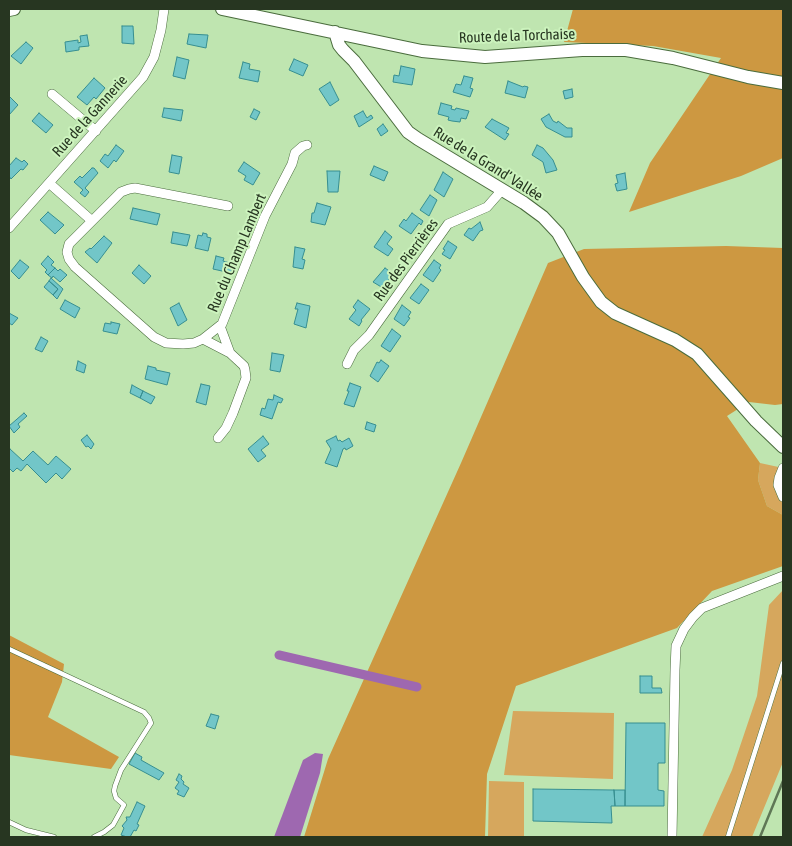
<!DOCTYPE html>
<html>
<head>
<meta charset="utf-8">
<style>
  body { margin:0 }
  #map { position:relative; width:792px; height:846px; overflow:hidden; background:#bfe5b0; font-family:"Asap Condensed",sans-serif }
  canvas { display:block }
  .frame { position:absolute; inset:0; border:10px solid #273621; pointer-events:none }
</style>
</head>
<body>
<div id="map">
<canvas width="792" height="846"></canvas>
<div class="frame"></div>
</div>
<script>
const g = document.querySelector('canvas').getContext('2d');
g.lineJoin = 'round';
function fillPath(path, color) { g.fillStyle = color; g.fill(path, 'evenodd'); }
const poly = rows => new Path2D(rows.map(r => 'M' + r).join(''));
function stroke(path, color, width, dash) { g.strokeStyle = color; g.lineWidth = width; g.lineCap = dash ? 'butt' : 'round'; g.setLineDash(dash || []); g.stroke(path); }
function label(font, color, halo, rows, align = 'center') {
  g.font = font + ' "Asap Condensed",sans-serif'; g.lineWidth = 4; g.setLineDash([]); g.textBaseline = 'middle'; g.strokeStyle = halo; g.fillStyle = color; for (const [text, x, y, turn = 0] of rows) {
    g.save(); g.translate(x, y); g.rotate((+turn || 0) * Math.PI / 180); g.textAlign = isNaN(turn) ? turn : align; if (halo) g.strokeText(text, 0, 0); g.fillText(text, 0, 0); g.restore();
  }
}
fillPath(poly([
  [760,463,783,468,783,515,767,506,758,480],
  [783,590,783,762,752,837,702,837,732,770,757,696,769,605],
  [513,711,614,713,613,779,504,775],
  [489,781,524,782,524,837,488,837]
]), '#d6a75d');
fillPath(poly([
  [573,9,783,9,783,158,741,176,629,212,650,163,721,58,653,46,564,42],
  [726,246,783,248,783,404,775,405,749,402,727,416,760,463,758,480,767,506,783,515,783,566,712,591,677,628,516,686,487,774,485,837,304,837,328,759,461,463,548,263,584,249],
  [9,635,64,664,62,682,48,717,119,757,111,769,9,755]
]), '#cd9841');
fillPath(poly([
  [315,753,323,754,320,773,300,837,274,837,303,760]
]), '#9e68b0');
stroke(poly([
  [279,655,417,687]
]), '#9e68b0', 9);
const building = poly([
  [122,26,133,26,134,44,122,43,122,26],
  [189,34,208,35,206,48,187,44,189,34],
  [87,35,89,46,79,47,79,50,66,52,65,42,78,40,78,43,81,42,80,36,87,35],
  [26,42,33,48,21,64,11,56,26,42],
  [177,57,189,60,185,79,173,76,177,57],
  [294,59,308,65,303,76,289,70,294,59],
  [243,62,250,64,249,69,260,71,258,82,239,78,243,62],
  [401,66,415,69,412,85,393,82,394,75,399,76,401,66],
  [464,76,473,78,470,88,473,89,470,97,453,92,456,84,461,85,464,76],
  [94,78,105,88,96,99,94,97,87,105,77,97,94,78],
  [508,81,523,87,524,86,528,87,525,98,505,93,508,81],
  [330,82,339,100,330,106,319,89,330,82],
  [572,89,573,97,565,99,563,91,572,89],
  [9,96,18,105,9,115,9,96],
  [441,103,452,106,451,109,455,110,456,108,469,111,466,119,461,118,460,122,452,121,448,120,449,117,438,114,441,103],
  [164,108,183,110,181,121,162,117,164,108],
  [254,109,260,112,256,120,250,117,254,109],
  [363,111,367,118,371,115,373,118,359,127,354,116,363,111],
  [39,113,53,125,46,133,32,121,39,113],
  [549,114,553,121,557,123,558,121,567,128,572,128,572,137,565,137,546,127,541,119,549,114],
  [492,119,509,128,506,133,509,134,505,140,485,127,492,119],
  [383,124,388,131,381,136,377,129,383,124],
  [116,145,124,151,116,162,114,160,108,168,100,161,105,154,108,156,116,145],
  [537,145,543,148,553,160,557,170,546,173,543,162,532,155,537,145],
  [172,155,182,157,179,174,169,172,172,155],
  [16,158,22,162,24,160,28,164,23,170,21,169,11,179,9,176,9,166,16,158],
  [244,162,260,173,253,185,244,180,246,176,238,171,244,162],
  [374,166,388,172,384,181,370,175,374,166],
  [92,168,94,168,98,173,85,188,89,192,85,197,80,193,83,190,74,182,80,176,82,178,92,168],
  [327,171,340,171,338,192,328,192,327,171],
  [443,172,453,179,444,197,434,190,443,172],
  [625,173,627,189,617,191,615,184,618,183,616,175,625,173],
  [430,195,437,200,429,216,420,210,430,195],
  [317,203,331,207,325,225,311,222,312,213,314,213,317,203],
  [133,208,160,214,157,225,130,219,133,208],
  [48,212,64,225,55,234,40,220,48,212],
  [412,213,423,221,421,225,419,223,411,234,399,226,404,219,406,221,412,213],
  [480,222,483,230,480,231,473,241,464,235,469,228,471,229,480,222],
  [385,231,392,237,387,244,393,249,388,256,374,247,385,231],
  [173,232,190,235,187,246,171,243,173,232],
  [203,233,207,234,207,237,211,238,208,251,195,248,198,235,202,236,203,233],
  [104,236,112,243,97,263,85,252,90,248,91,249,104,236],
  [448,241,457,247,450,259,442,254,445,250,443,249,448,241],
  [295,247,305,249,302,259,305,260,303,269,293,267,295,247],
  [48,256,54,262,51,265,55,268,48,275,45,272,47,270,41,264,48,256],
  [216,256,224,258,223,261,233,264,231,273,213,269,216,256],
  [20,260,29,267,19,279,11,271,20,260],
  [434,260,441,265,439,268,441,270,433,282,423,275,434,260],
  [139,265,151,276,144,284,132,273,139,265],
  [55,268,58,271,60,269,67,275,60,282,53,276,52,278,48,275,55,268],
  [385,268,395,275,391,280,389,279,383,288,373,282,385,268],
  [51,278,63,289,57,299,53,295,58,289,49,281,51,278],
  [49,281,58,289,53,295,44,287,49,281],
  [421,284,429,290,419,304,410,298,421,284],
  [65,300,80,308,75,318,60,309,65,300],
  [358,300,370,309,361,320,362,321,359,326,349,319,356,310,353,307,358,300],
  [179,303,187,320,178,326,170,308,179,303],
  [297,303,310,306,306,328,294,324,298,309,295,309,297,303],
  [402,305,411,312,408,317,410,318,404,326,394,319,402,305],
  [9,313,18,318,12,325,9,323,9,313],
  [111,322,120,324,117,334,103,331,105,323,111,324,111,322],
  [392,329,401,336,390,352,381,346,392,329],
  [41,337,48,341,42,352,35,349,41,337],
  [272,353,284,355,280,372,270,370,272,353],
  [381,360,389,366,378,382,370,376,377,362,379,363,381,360],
  [78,361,86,365,84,373,76,370,78,361],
  [148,366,156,368,156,370,170,373,167,385,145,379,148,366],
  [350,383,361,387,354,407,344,404,349,391,347,391,350,383],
  [201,384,210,386,206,405,196,402,201,384],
  [132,385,143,391,140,398,130,393,132,385],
  [143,391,155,397,151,404,140,398,143,391],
  [274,395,283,399,281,403,278,402,272,419,260,415,262,408,265,409,268,399,273,400,274,395],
  [24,413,27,416,18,424,20,427,14,433,9,426,24,413],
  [367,422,376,425,374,432,365,429,367,422],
  [87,435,94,444,91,449,88,446,86,447,81,440,87,435],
  [263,436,269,444,261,450,266,456,258,462,248,449,263,436],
  [336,436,338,441,340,440,342,442,349,438,353,446,346,450,345,448,343,449,337,467,325,463,331,449,326,441,336,436],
  [10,449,23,461,33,451,48,465,56,456,71,469,62,479,56,473,46,483,27,464,21,471,17,468,13,472,9,468,9,451,10,449],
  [640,676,652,676,652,688,661,688,662,693,640,693,640,676],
  [211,714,219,716,215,729,206,726,211,714],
  [626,723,665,723,665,763,658,763,658,790,664,791,664,806,625,806,626,723],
  [135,753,142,757,141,760,164,773,159,780,129,764,135,753],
  [179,774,182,776,181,779,184,782,183,784,189,788,184,797,177,794,179,791,175,788,179,782,176,780,179,774],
  [533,789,614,790,615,806,611,806,612,823,533,821,533,789],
  [614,790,625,790,625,806,615,806,614,790],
  [137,802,145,806,137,824,139,825,136,831,134,830,130,837,127,837,121,835,124,828,122,826,127,820,126,817,130,817,137,802]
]);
fillPath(building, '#72c6c8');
stroke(building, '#378e90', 1);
const lane = poly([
  [9,649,144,712,149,718,151,723,121,770,115,786,114,791,116,798,124,805,113,825,104,832,94,837],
  [9,822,26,830,54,837],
  [728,837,783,663]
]);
const street = poly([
  [52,94,96,131],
  [49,183,91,220],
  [228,206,135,188,129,189,121,192,69,244,67,252,69,259,75,267,154,337,166,343,183,344,194,343,203,339,222,324,265,216,292,164,295,153,303,146,307,145],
  [9,228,143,77,154,57,161,30,164,9],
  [220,326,230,353],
  [203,339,230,353,244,366,245,370,246,378,233,413,226,428,218,438],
  [347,364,354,350,369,335,448,224,487,207,502,190],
  [783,468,779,478,778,485,783,497],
  [672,837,675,670,676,646,684,629,693,617,702,608,783,576]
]);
const secondary = poly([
  [222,9,422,51,485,57,582,50,626,50,673,58,748,77,783,83],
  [9,10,14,9],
  [335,32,339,45,343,50,354,61,408,132,418,139,524,203,543,217,558,233,583,277,601,302,615,313,675,340,697,354,756,421,783,447]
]);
stroke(lane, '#4a6c3d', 5.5);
stroke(street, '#4a6c3d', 10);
stroke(secondary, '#4a6c3d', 14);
stroke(lane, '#fff', 4.5);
stroke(street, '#fff', 9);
stroke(secondary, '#fff', 12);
stroke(poly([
  [760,837,783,781]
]), '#5f7756', 2.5);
label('15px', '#273621', '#ccf3bd', [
  ["Route de la Torchaise",517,36,-2],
  ["Rue de la Gannerie",90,116,-48],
  ["Rue de la Grand’ Vallée",488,164,32],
  ["Rue du Champ Lambert",237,253,-67],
  ["Rue des Pierrières",406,260,-54]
]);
</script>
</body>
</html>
